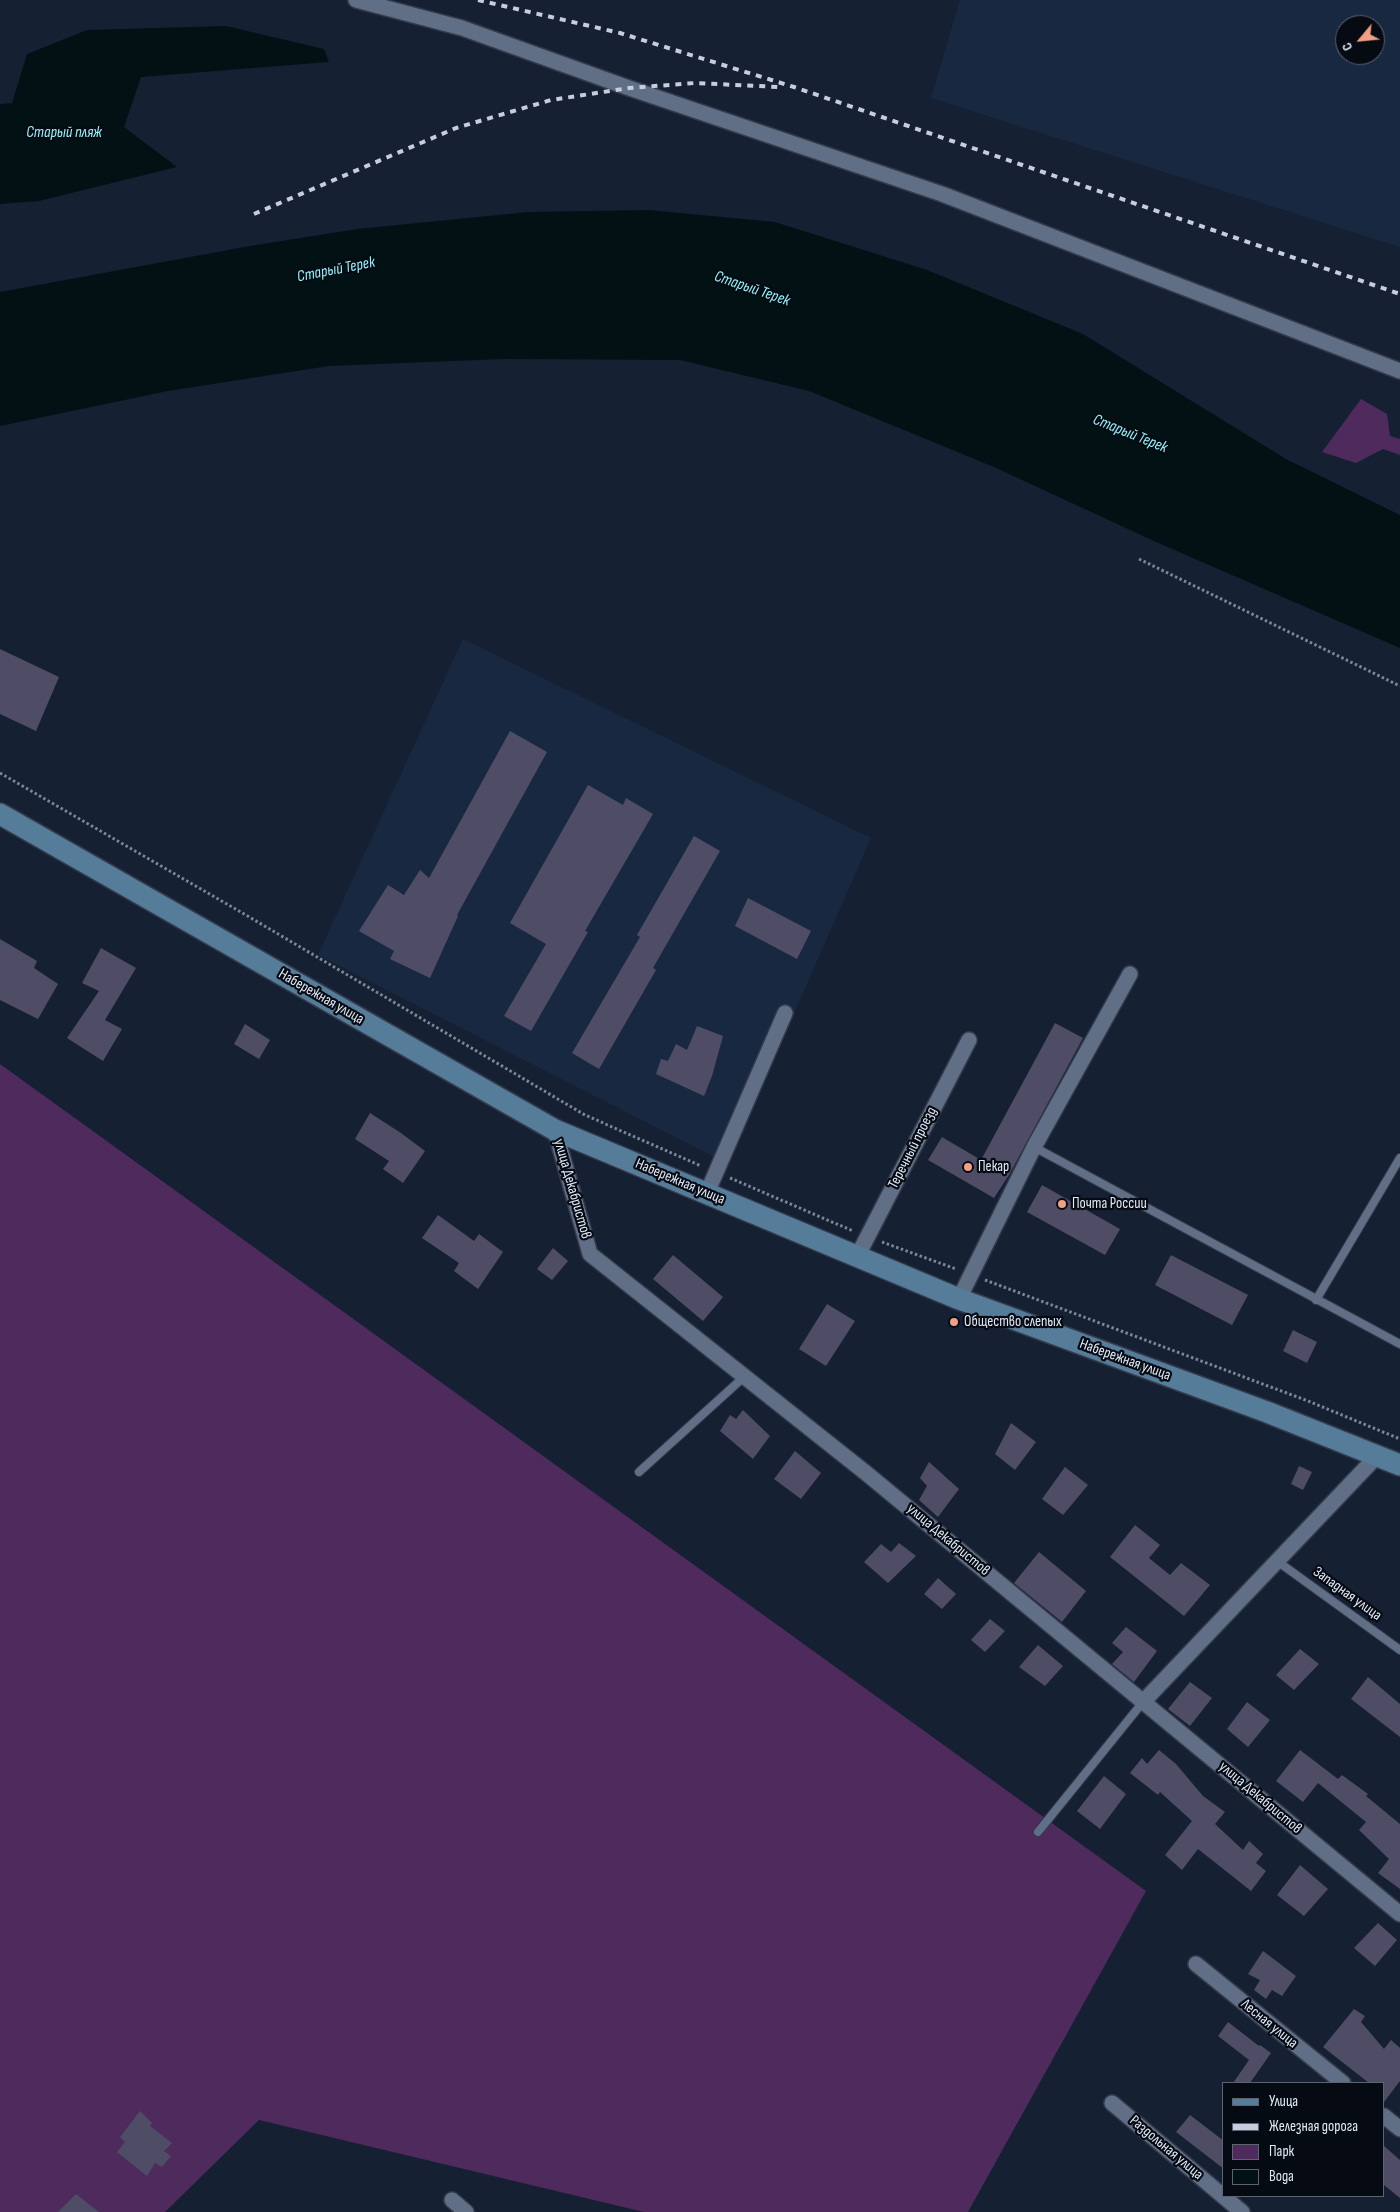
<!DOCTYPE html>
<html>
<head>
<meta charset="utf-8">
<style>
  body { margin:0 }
  #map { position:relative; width:1400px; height:2212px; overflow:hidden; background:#152033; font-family:"Sofia Sans Condensed",sans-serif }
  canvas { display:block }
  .legend { position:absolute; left:1222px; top:2082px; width:162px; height:115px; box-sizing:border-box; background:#060a12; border:1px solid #5e646e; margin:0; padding:6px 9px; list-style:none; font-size:15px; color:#e2eaf8 }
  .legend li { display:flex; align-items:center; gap:10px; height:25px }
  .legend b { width:25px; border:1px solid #5e646e }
  .north { position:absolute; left:1335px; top:15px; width:50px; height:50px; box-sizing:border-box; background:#060a12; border:1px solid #5e646e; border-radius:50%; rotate:242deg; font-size:14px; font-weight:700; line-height:20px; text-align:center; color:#e2eaf8 }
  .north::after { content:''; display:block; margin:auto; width:18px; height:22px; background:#f39f83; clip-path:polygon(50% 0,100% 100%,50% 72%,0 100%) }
</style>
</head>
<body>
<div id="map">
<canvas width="1400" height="2212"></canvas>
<ul class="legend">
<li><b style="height:6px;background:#557c99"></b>Улица</li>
<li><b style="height:6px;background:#c6cedd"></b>Железная дорога</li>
<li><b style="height:14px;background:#4e2a5d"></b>Парк</li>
<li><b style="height:14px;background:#021214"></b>Вода</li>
</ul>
<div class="north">С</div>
</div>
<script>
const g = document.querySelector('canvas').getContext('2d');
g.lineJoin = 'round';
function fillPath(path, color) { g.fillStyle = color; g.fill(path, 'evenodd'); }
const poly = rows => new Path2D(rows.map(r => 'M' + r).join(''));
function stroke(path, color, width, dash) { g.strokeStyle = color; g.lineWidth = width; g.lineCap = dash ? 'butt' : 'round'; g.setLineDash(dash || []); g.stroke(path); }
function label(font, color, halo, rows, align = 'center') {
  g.font = font + ' "Sofia Sans Condensed",sans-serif'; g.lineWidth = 4.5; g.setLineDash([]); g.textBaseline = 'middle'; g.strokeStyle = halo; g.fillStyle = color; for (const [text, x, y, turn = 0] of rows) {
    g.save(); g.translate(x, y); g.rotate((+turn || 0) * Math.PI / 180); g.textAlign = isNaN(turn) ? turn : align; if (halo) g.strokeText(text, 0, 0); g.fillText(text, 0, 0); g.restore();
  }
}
fillPath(poly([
  [960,0,1400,0,1400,247,931,98],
  [1345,25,1375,25,1375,55,1345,55],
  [463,639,871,838,728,1164,318,955]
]), '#192841');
fillPath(poly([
  [1361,399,1387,414,1390,436,1400,439,1400,455,1383,449,1356,463,1322,452],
  [0,1064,1146,1891,968,2212,644,2212,259,2120,165,2212,0,2212]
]), '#4e2a5d');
fillPath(poly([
  [226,26,324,49,329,62,141,77,124,127,177,167,39,201,0,204,0,104,12,103,27,54,87,30],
  [649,210,775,222,927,270,1083,334,1286,459,1400,515,1400,648,1156,542,994,467,809,391,680,360,504,359,329,366,168,391,0,426,0,292,250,246,357,229,528,212]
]), '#021214');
fillPath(poly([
  [0,649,59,677,36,731,0,714],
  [510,731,547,752,457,915,458,916,430,978,390,959,394,951,359,931,388,885,404,895,420,870,429,878],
  [588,785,623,805,626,798,653,814,585,931,588,932,531,1031,504,1016,546,944,510,923],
  [694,836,720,851,653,968,656,970,599,1069,572,1053,640,937,637,935],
  [748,898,811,931,797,959,735,926],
  [0,939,37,961,34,968,58,984,38,1019,0,1000],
  [101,948,136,968,105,1020,122,1029,103,1061,67,1038,99,991,82,983],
  [1055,1023,1083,1038,1009,1175,994,1198,928,1160,942,1137,981,1160],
  [245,1024,270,1040,259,1059,234,1044],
  [697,1026,723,1036,712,1076,704,1096,656,1074,661,1059,668,1061,676,1044,687,1050],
  [370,1113,401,1133,425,1151,403,1183,383,1169,389,1161,355,1139],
  [1042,1185,1120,1229,1105,1255,1027,1212],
  [438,1215,474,1241,479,1234,503,1252,478,1289,454,1271,459,1263,422,1238],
  [553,1248,568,1261,552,1280,537,1269],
  [673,1255,723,1297,703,1321,653,1279],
  [1171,1255,1248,1295,1232,1325,1155,1285],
  [827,1304,855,1321,826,1366,799,1349],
  [1293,1330,1317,1342,1307,1363,1283,1351],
  [743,1410,770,1436,753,1459,720,1431,730,1415,736,1419],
  [1011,1423,1036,1442,1015,1470,995,1454],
  [795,1451,821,1473,801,1499,774,1479],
  [929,1462,959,1489,938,1517,919,1500,927,1486,920,1478],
  [1299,1466,1312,1472,1303,1490,1291,1484],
  [1065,1467,1088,1485,1063,1515,1042,1499],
  [1135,1525,1160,1545,1149,1558,1170,1575,1181,1563,1210,1585,1184,1616,1110,1557],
  [899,1543,916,1556,888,1583,864,1562,881,1544,891,1552],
  [1039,1552,1086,1591,1062,1622,1014,1583],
  [938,1578,956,1594,942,1609,924,1594],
  [990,1619,1005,1631,985,1652,971,1640],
  [1126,1627,1157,1651,1134,1682,1112,1664,1123,1652,1112,1643],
  [1038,1645,1063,1666,1045,1686,1019,1667],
  [1300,1649,1319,1664,1294,1690,1276,1675],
  [1368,1677,1400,1704,1400,1737,1351,1699],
  [1190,1682,1212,1698,1190,1726,1168,1709],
  [1247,1702,1270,1720,1248,1747,1227,1729],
  [1159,1750,1176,1764,1203,1796,1225,1812,1215,1824,1243,1850,1249,1841,1263,1854,1256,1863,1266,1871,1251,1891,1198,1849,1182,1870,1165,1855,1192,1821,1160,1792,1158,1795,1130,1773,1142,1758,1147,1764],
  [1300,1750,1338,1779,1342,1775,1368,1794,1366,1796,1400,1824,1400,1889,1378,1873,1389,1859,1359,1830,1366,1822,1318,1783,1303,1802,1276,1781],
  [1104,1776,1126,1794,1100,1829,1077,1811],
  [1300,1865,1328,1889,1304,1916,1277,1895],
  [1378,1923,1397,1940,1375,1966,1354,1948],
  [1263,1951,1296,1976,1282,1996,1272,1990,1266,1999,1254,1990,1260,1980,1248,1974],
  [1354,2009,1365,2016,1361,2022,1384,2049,1391,2040,1400,2048,1400,2081,1384,2102,1384,2083,1369,2083,1323,2047],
  [1228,2022,1259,2046,1260,2045,1271,2053,1250,2083,1233,2083,1249,2060,1218,2036],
  [140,2111,152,2123,150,2126,172,2143,164,2151,171,2156,162,2167,155,2163,147,2176,117,2152,125,2142,120,2137],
  [1190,2115,1224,2141,1224,2169,1176,2132],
  [1384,2146,1400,2160,1400,2198,1384,2185],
  [76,2194,99,2212,58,2212]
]), '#4f4d66');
const service = poly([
  [1034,1147,1400,1344],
  [1316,1300,1400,1158],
  [639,1472,745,1376],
  [1277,1561,1400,1650],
  [1038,1832,1143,1702]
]);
const minor = poly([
  [356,0,462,28,629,88,942,194,1400,371],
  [555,1130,590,1254,866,1473,1400,1914],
  [707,1193,785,1013],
  [857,1257,969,1040],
  [959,1299,1034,1147,1130,974],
  [1143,1702,1377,1456],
  [1196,1964,1343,2083],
  [1112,2103,1242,2212],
  [1384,2116,1400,2129],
  [452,2200,466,2212]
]);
const secondary = poly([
  [0,814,555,1130,959,1299,1267,1412,1400,1465]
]);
stroke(service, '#333a4b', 10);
stroke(minor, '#333a4b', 18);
stroke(secondary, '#333a4b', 24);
stroke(poly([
  [1139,559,1400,686],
  [0,773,251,918,585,1115,701,1166],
  [730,1178,853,1231],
  [882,1242,956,1269],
  [985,1280,1308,1401,1400,1439]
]), '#7c8696', 3, [2.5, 2.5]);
stroke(service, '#616f86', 8);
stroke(minor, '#616f86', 15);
stroke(secondary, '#557c99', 21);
stroke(poly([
  [478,0,620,33,794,87,1400,294],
  [254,214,456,128,551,100,629,88,695,83,779,87]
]), '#c6cedd', 4, [6, 6]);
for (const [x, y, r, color] of [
  [968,1167,5,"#f39f83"],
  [1062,1204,5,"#f39f83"],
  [954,1322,5,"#f39f83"]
]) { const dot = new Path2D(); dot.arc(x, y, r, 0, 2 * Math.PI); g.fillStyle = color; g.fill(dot); stroke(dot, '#060a12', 2); }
label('15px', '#e2eaf8', '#060a12', [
  ["Набережная улица",321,997,30],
  ["Теречный проезд",913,1148,-63],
  ["Набережная улица",680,1182,23],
  ["улица Декабристов",572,1189,74],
  ["Набережная улица",1125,1360,20],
  ["улица Декабристов",948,1540,40],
  ["Западная улица",1347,1594,36],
  ["улица Декабристов",1260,1798,40],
  ["Лесная улица",1269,2024,39],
  ["Раздольная улица",1166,2148,40]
]);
label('15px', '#e2eaf8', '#060a12', [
  ["Пекар",978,1167],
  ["Почта России",1072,1204],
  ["Общество слепых",964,1322]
], 'left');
label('italic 16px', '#95f3fc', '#060a12', [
  ["Старый пляж",64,133],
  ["Старый Терек",336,270,-11],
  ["Старый Терек",752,289,19],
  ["Старый Терек",1130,434,22]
]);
</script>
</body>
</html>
